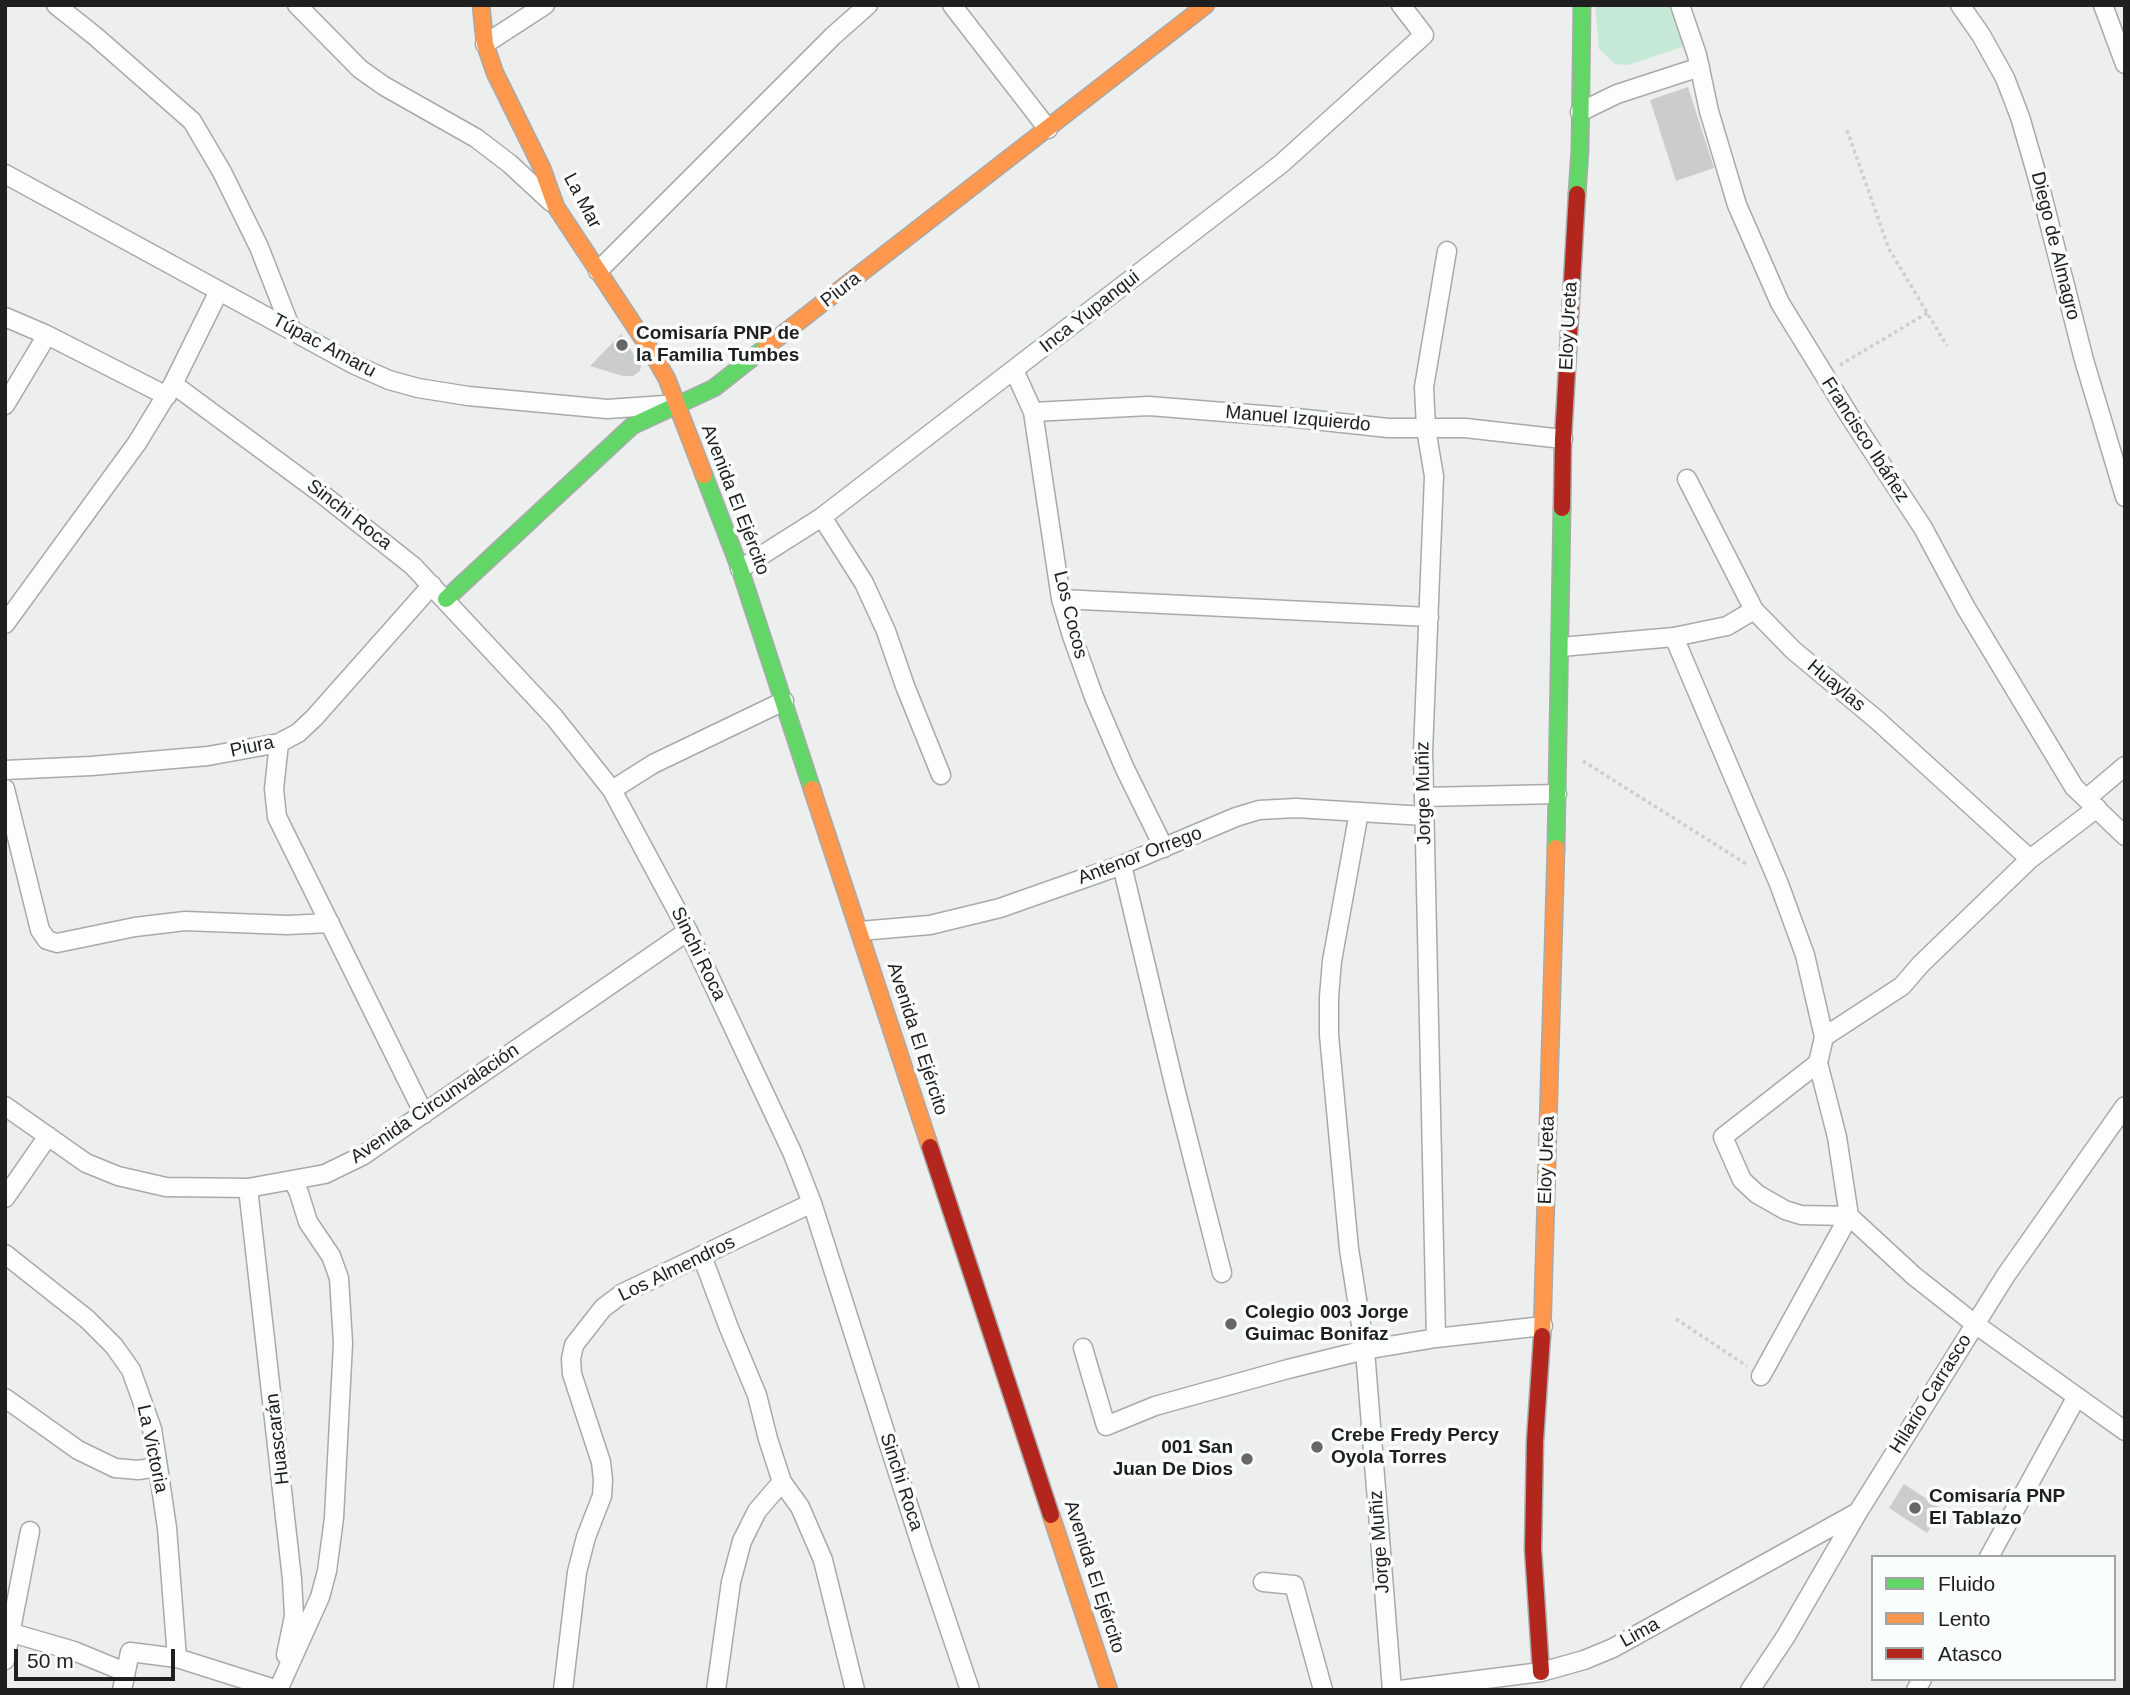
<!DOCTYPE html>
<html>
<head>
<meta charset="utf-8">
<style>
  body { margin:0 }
  #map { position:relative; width:2130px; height:1695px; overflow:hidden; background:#edefee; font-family:Arial,sans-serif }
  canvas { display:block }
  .frame { position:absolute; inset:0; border:7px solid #1e1f1e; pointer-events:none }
  .legend { position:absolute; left:1871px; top:1555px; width:245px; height:126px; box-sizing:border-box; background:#f9fdfb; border:2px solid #a1a4a3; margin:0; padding:9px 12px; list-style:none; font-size:21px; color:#1e1f1e }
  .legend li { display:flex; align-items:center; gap:14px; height:35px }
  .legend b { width:35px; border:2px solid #a1a4a3 }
  .scale { position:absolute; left:14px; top:1649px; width:161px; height:32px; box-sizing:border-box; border:4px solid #1e1f1e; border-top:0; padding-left:9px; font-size:21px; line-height:24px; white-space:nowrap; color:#1e1f1e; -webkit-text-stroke:5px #f9fdfb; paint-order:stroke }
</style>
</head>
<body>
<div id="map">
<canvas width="2130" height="1695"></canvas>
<div class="frame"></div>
<ul class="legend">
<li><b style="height:9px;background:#63d668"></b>Fluido</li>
<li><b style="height:9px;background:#ff974d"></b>Lento</li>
<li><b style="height:9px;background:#b3261e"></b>Atasco</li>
</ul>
<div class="scale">50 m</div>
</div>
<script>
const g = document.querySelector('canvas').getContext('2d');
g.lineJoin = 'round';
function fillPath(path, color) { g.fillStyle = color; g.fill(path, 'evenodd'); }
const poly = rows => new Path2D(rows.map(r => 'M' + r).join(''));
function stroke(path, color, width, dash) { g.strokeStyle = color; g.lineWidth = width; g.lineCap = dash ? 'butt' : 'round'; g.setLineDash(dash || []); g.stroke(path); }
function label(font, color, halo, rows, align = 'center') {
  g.font = font + ' Arial,sans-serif'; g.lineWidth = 7; g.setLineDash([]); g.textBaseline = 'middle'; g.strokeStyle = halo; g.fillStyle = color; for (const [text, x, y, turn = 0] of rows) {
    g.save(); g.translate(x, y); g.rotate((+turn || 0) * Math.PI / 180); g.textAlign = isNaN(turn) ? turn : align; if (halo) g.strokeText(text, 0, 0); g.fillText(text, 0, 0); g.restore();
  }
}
fillPath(poly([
  [1595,5,1675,5,1689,45,1628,65,1615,64,1599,49]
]), '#c5e9d6');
fillPath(poly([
  [1688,87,1714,168,1676,181,1650,100],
  [621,334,641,366,640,371,633,376,623,376,590,366],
  [1904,1484,1942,1509,1927,1533,1889,1508]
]), '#cbcdcc');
const street = poly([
  [56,5,95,36,192,121,222,172,259,247,291,329],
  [297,5,360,69,384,86,476,138,510,164,551,202],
  [952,5,1048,129],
  [1680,5,1697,55,1709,111,1737,205,1780,303,1849,415,1923,528,1966,608,2074,787,2125,836],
  [1960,5,1981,35,2005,78,2020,117,2038,179,2084,360,2125,497],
  [2103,5,2125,64],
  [485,44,545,5],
  [1580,112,1617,94,1700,67],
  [5,174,355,365,389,380,418,388,468,396,607,409,665,405],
  [598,271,833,36,868,5],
  [5,317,47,335,167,396],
  [1014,370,1033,412,1061,599,1072,636,1094,697,1125,769,1164,848],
  [173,384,322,494,413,566,554,717,612,790,688,931,792,1152,812,1203,922,1548,970,1690],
  [5,405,47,335],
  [1033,412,1149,406,1287,417,1388,428,1465,428,1563,439],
  [1687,479,1754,610,1793,650,1877,720,2030,859],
  [822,517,864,583,886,631,905,686,941,775],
  [740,569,822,517,1281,164,1424,35,1401,5],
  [1061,599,1429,617],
  [5,624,137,443,173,384,219,291],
  [1674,637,1779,884,1805,955,1824,1037,1818,1063,1837,1137,1849,1216,1761,1376],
  [1561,647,1674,637,1727,626,1754,610],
  [279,743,274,789,277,817,424,1114],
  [5,770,91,766,208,756,279,743,298,733,314,718,432,585],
  [5,789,40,930,47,940,57,943,135,927,185,921,287,925,330,923],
  [612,790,653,764,784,701],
  [1424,797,1557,794],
  [2087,798,2125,766],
  [1359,812,1332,961,1329,997,1329,1035,1349,1249,1365,1350,1392,1690],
  [1122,865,1175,1088,1222,1273],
  [860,931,930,925,1000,908,1122,865,1236,817,1259,810,1296,808,1424,816],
  [1824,1037,1902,986,1921,964,2030,859,2097,808],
  [1818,1063,1723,1137,1742,1180,1757,1194,1785,1210,1801,1215,1849,1216],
  [5,1106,86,1163,118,1176,166,1187,248,1188,325,1174,362,1156,688,931],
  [248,1188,292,1579,294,1616,286,1655],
  [5,1198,48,1136],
  [1849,1216,1914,1276,1975,1324,2125,1431],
  [5,1254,87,1319,114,1346,131,1370,152,1429,158,1467,167,1528,177,1658],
  [702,1256,729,1328,757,1395,768,1439,782,1482,800,1507,823,1560,855,1690],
  [1436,1338,1423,752,1434,476,1426,429,1424,387,1447,251],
  [1083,1348,1106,1426,1155,1406,1288,1369,1365,1350,1436,1338,1543,1326],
  [5,1398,78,1450,115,1468,138,1470,158,1467],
  [1989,1557,2076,1398],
  [1263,1582,1294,1585,1323,1690],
  [12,1633,74,1651,125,1672],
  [5,1660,30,1531],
  [122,1690,130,1652,177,1658,278,1690],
  [278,1690,320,1597,327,1571,334,1518,343,1343,339,1278,331,1256,308,1222,299,1193,293,1180],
  [563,1690,577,1572,586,1537,602,1496,603,1480,601,1462,572,1374,571,1359,574,1345,603,1308,623,1293,812,1203],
  [716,1690,731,1582,742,1541,757,1511,782,1482],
  [1400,1690,1541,1672,1584,1660,1613,1648,1858,1512],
  [1750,1690,1786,1636,1858,1512,2006,1275,2125,1106],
  [1916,1690,1922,1679]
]);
const fast = poly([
  [1577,194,1580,150,1582,5],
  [704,475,740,569,812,789],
  [446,599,632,426,714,388,766,347],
  [1556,848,1562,508]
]);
const slow = poly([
  [481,5,485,44,495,73,542,168,556,207,651,351,667,379,704,475],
  [766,347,1206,5],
  [812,789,930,1147],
  [1542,1336,1556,848],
  [1051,1515,1109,1690]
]);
const jam = poly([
  [1562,508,1563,439,1577,194],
  [930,1147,1051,1515],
  [1541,1672,1533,1549,1535,1441,1542,1336]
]);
stroke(street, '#a8aaa9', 21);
stroke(fast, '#a8aaa9', 19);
stroke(slow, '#a8aaa9', 19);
stroke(jam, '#a8aaa9', 19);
stroke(poly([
  [1847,130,1889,249,1947,346],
  [1840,365,1929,312],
  [1583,761,1748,865],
  [1676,1319,1747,1366]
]), '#cdcecd', 3.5, [3.5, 3.5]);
stroke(street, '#fcfdfc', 18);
stroke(fast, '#63d668', 16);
stroke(slow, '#ff974d', 16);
stroke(jam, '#b3261e', 16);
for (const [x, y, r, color] of [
  [622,345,7,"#666867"],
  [1231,1324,7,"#666867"],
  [1317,1447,7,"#666867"],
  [1247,1459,7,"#666867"],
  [1915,1508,7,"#666867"]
]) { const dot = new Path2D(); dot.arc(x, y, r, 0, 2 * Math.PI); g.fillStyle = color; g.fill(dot); stroke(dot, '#f9fdfb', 2.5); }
label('19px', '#1e1f1e', '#f9fdfb', [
  ["La Mar",582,201,62],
  ["Diego de Almagro",2055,246,76],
  ["Piura",841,290,-38],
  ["Inca Yupanqui",1090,312,-38],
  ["Eloy Ureta",1569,326,-87],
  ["Túpac Amaru",324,346,28],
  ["Manuel Izquierdo",1298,419,5],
  ["Francisco Ibáñez",1865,440,57],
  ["Avenida El Ejército",735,500,69],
  ["Sinchi Roca",349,515,38],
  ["Los Cocos",1070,615,76],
  ["Huaylas",1836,686,40],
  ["Piura",252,747,-12],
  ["Jorge Muñiz",1424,793,-91],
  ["Antenor Orrego",1140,856,-21],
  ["Sinchi Roca",698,954,64],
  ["Avenida El Ejército",917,1039,72],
  ["Avenida Circunvalación",435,1104,-34],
  ["Eloy Ureta",1547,1160,-88],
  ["Los Almendros",677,1269,-26],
  ["Hilario Carrasco",1931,1394,-58],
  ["Huascarán",278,1439,-97],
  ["La Victoria",152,1449,78],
  ["Sinchi Roca",901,1482,72],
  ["Jorge Muñiz",1380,1542,-94],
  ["Avenida El Ejército",1094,1577,72],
  ["Lima",1640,1633,-29]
]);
label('bold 19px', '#1e1f1e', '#f9fdfb', [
  ["Comisaría PNP de",636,334],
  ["la Familia Tumbes",636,356],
  ["Colegio 003 Jorge",1245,1313],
  ["Guimac Bonifaz",1245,1335],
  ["Crebe Fredy Percy",1331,1436],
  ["Oyola Torres",1331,1458],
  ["001 San",1233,1448,"right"],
  ["Juan De Dios",1233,1470,"right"],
  ["Comisaría PNP",1929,1497],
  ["El Tablazo",1929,1519]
], 'left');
</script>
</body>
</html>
